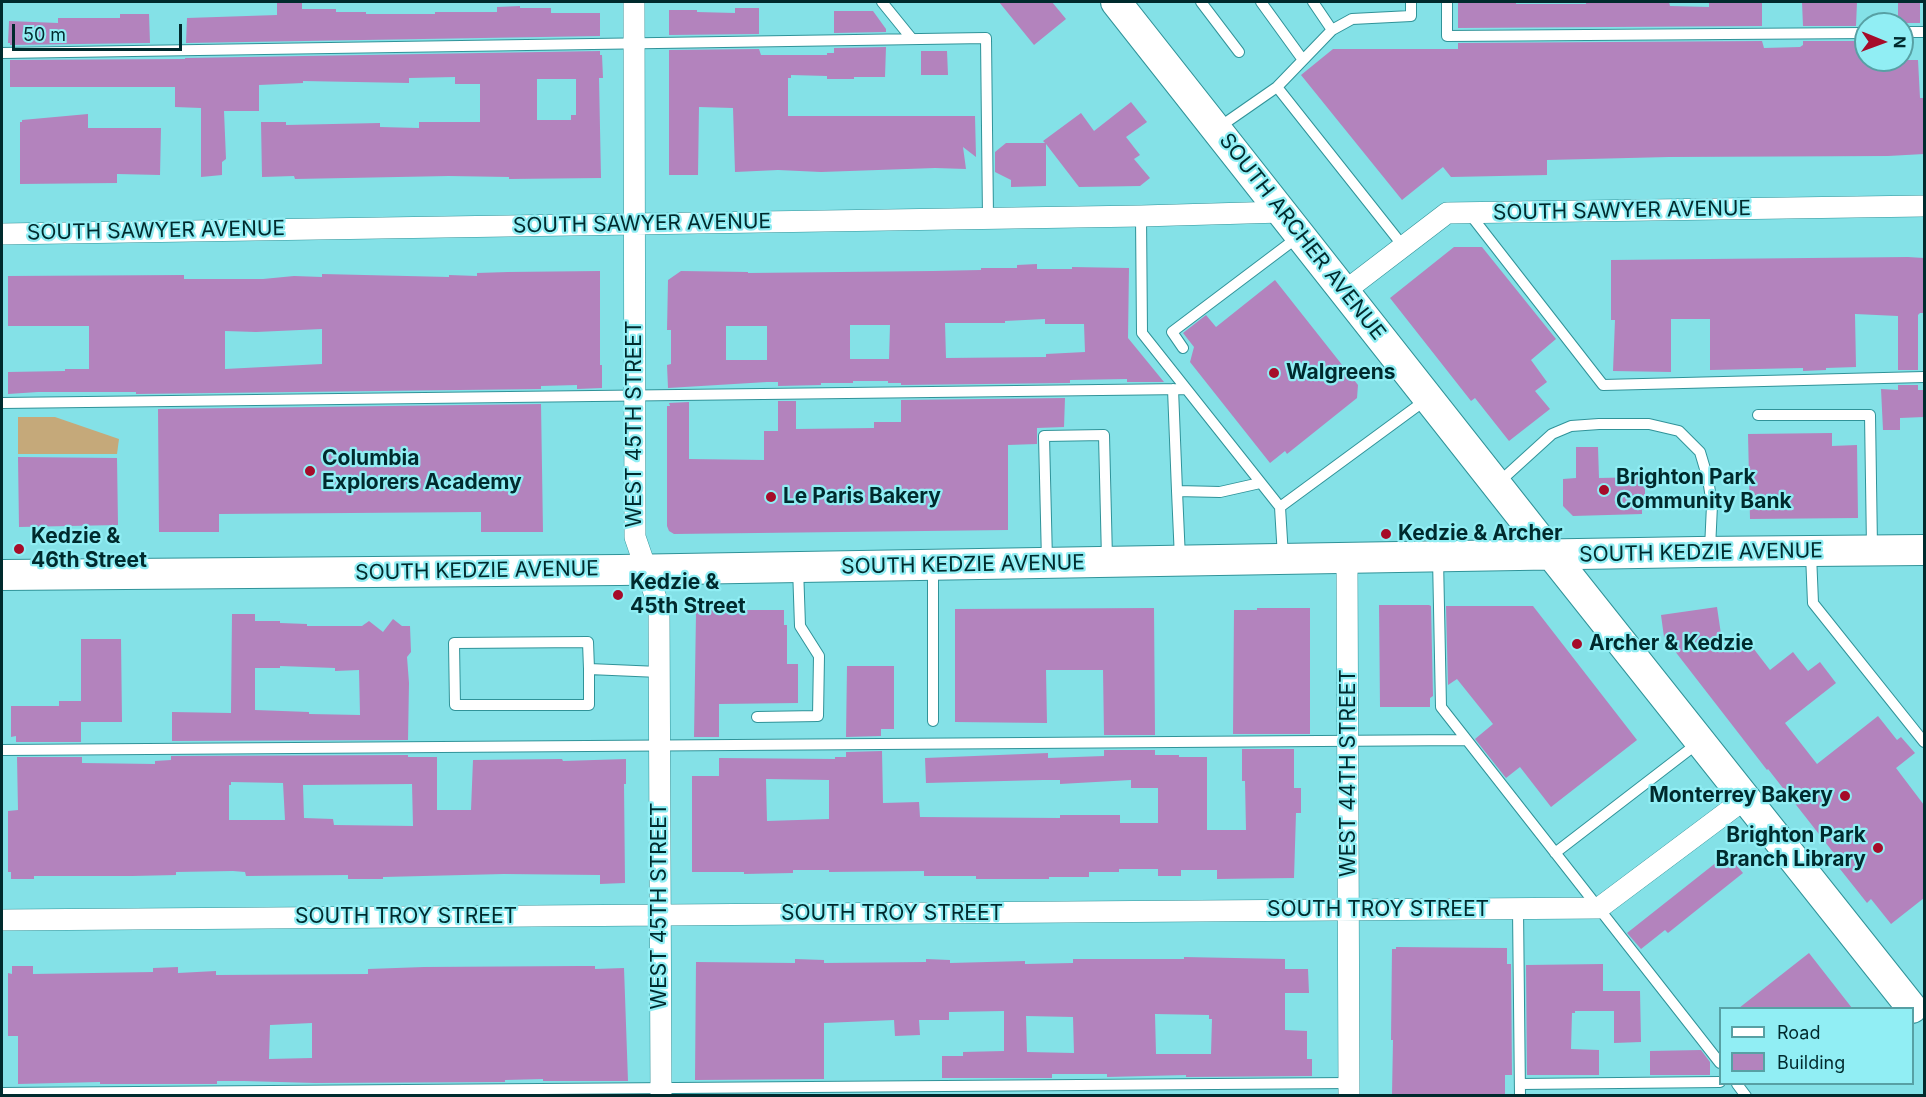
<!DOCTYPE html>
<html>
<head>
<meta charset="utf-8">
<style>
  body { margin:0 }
  #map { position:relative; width:1926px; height:1097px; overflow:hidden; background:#84e1e7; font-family:Inter,sans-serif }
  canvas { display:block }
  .frame { position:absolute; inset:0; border:3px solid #002a2d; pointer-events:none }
  .legend { position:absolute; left:1719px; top:1007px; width:195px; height:78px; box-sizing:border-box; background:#91eef4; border:2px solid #57a0a4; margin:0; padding:8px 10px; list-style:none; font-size:18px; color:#002a2d }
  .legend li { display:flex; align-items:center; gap:12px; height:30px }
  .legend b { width:30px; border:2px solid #57a0a4 }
  .north { position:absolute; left:1854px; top:12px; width:60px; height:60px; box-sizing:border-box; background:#91eef4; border:2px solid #57a0a4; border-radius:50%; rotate:91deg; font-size:16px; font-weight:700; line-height:24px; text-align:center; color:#002a2d }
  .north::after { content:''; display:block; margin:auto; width:21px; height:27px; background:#a60c29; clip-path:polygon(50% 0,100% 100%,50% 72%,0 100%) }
  .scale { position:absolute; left:12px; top:24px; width:170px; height:27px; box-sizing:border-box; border:3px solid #002a2d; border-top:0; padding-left:8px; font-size:18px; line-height:21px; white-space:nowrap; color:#002a2d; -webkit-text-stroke:4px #91eef4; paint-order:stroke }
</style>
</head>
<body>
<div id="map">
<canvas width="1926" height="1097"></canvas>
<div class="frame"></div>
<ul class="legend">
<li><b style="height:8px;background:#fff"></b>Road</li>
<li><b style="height:16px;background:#b383bd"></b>Building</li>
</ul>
<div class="north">N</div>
<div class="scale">50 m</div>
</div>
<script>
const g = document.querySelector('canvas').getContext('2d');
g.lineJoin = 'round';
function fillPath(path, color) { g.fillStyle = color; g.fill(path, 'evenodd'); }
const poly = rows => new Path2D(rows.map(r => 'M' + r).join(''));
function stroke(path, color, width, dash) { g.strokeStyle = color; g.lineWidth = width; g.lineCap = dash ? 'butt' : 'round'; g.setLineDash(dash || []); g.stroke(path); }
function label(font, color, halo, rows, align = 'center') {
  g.font = font + ' Inter,sans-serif'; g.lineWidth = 4.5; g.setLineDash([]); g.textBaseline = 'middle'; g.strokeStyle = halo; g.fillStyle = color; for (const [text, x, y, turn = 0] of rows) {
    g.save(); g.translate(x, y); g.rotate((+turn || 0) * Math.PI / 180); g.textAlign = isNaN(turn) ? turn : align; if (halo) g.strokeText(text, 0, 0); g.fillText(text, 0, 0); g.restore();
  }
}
fillPath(poly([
  [18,417,55,417,119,439,117,454,18,454]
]), '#c5a97a');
fillPath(poly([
  [277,2,302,2,302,9,336,9,336,12,366,12,366,14,435,14,435,12,497,12,497,7,520,6,520,8,551,8,551,13,600,13,600,36,186,43,187,18,277,15],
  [999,2,1052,2,1066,19,1034,45],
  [1516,2,1516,4,1586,4,1586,2,1669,2,1670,6,1709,7,1709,2,1762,2,1762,26,1458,28,1458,3],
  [1802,2,1857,2,1856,26,1803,26],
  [1898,2,1920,2,1920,23,1898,23],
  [735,8,759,8,759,34,669,35,669,10,697,10,697,12,735,13],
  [834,11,873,11,886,29,886,32,834,33],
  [120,14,149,14,150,43,10,45,10,43,8,43,9,21,58,23,58,18,120,18],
  [1762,41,1764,48,1800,47,1803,45,1803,41,1856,41,1856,46,1866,46,1866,60,1918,60,1920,98,1924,98,1924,154,1888,156,1669,157,1547,160,1547,175,1451,177,1443,167,1402,200,1301,75,1333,49,1458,49,1458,43],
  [886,47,885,77,854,77,854,79,827,79,827,76,791,75,791,78,788,78,788,116,975,116,976,157,963,147,966,169,935,168,821,172,778,170,735,172,733,108,699,107,698,175,669,175,669,50,759,49,761,55,827,55,827,53,834,53,834,48],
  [600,51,600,55,602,55,603,78,599,78,601,178,509,179,509,177,449,176,295,179,294,176,262,177,261,122,286,122,286,125,380,123,380,127,419,128,419,122,480,122,480,84,455,84,455,77,409,78,409,83,303,81,303,83,259,85,259,111,224,111,226,159,222,162,222,175,201,177,201,108,175,107,175,87,10,87,10,60,185,59,185,58],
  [537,79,576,79,576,115,571,115,571,120,537,120],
  [921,51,947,51,948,75,921,75],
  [1131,102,1147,122,1126,137,1140,155,1134,159,1150,178,1140,186,1079,187,1046,144,1046,186,1011,187,1011,180,995,172,995,152,1006,143,1045,143,1043,141,1081,113,1094,131],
  [88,114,88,128,161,128,160,175,117,174,117,183,20,184,20,122,22,122,22,120],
  [1454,247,1482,247,1556,339,1531,360,1547,382,1535,391,1550,409,1509,441,1475,398,1471,401,1390,298],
  [1908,257,1924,258,1924,313,1920,313,1918,315,1918,370,1898,370,1898,316,1855,314,1856,367,1826,368,1826,370,1803,371,1803,368,1710,370,1710,319,1671,319,1671,372,1613,371,1615,320,1611,320,1611,260],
  [1037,264,1037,269,1072,269,1072,267,1129,268,1128,338,1164,382,1127,382,1127,379,1070,380,1070,383,901,385,901,383,888,383,888,381,853,381,853,383,821,383,821,385,778,386,778,382,767,382,668,388,667,365,671,364,671,330,667,330,668,280,681,271,748,272,748,273,933,271,981,270,981,268,1017,268,1017,265],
  [1045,319,1045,324,1084,324,1085,352,1046,354,1046,357,946,358,945,323,1005,323,1005,321],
  [850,325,890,325,889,359,850,359],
  [726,326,767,326,767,360,726,360],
  [600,271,600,365,602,365,602,388,577,389,577,385,541,386,541,389,136,394,136,392,38,392,8,394,8,372,65,371,65,369,89,369,89,326,8,326,8,276,184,275,184,279,263,279,294,276,322,277,322,274,449,277,449,275,477,276,477,273,508,272],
  [322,329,322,364,225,369,225,331,256,332],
  [1275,280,1358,385,1357,398,1287,454,1285,451,1270,463,1190,362,1194,347,1183,333,1206,315,1216,327],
  [1898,385,1918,385,1918,390,1924,390,1924,417,1900,418,1900,430,1883,430,1881,389,1898,390],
  [1065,398,1064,427,1037,428,1037,444,1008,445,1008,530,674,534,669,531,667,526,667,406,670,406,669,403,689,402,689,459,764,460,764,431,778,431,778,401,796,401,796,429,874,428,874,422,901,422,901,400],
  [541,404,543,532,481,532,481,512,219,514,219,532,159,532,158,409],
  [1832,433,1832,446,1857,445,1858,518,1750,519,1748,434],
  [1576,447,1598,447,1599,478,1645,477,1645,501,1642,501,1642,514,1573,516,1563,506,1563,479,1576,478],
  [18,457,117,458,118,525,19,527],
  [1379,605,1429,605,1431,606,1433,696,1430,698,1430,707,1380,707],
  [1446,606,1533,606,1637,740,1551,807,1520,767,1506,778,1475,739,1493,724,1457,679,1448,685],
  [1717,607,1722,641,1731,640,1740,651,1750,644,1770,670,1793,652,1808,671,1820,662,1836,683,1785,723,1817,764,1878,716,1897,740,1901,737,1915,753,1896,768,1924,805,1924,898,1891,924,1871,899,1867,903,1836,864,1840,861,1768,769,1767,770,1664,637,1661,615],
  [1154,608,1155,735,1104,735,1103,670,1046,670,1047,723,955,722,955,609],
  [1257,608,1310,608,1310,734,1233,734,1234,610,1257,610],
  [699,610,784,610,784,625,787,625,787,664,798,664,798,703,719,704,719,737,694,737,696,614],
  [232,614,255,614,255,621,280,621,280,623,307,624,307,626,362,626,369,621,383,632,393,619,402,626,410,626,411,652,407,657,409,683,408,740,172,741,172,712,231,713],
  [280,666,335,668,335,671,359,670,360,715,309,714,309,712,255,710,255,668,280,668],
  [81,639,121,639,122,722,81,722,81,742,16,742,16,736,11,737,11,706,59,706,59,701,81,701],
  [847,666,894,666,894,729,881,729,881,736,846,737],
  [1242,749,1294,749,1294,788,1301,788,1301,813,1296,813,1294,878,1217,879,1217,870,1181,870,1181,876,1158,876,1158,869,1119,869,1119,872,1089,872,1089,877,1049,877,1049,879,976,879,976,876,924,876,924,871,829,872,829,870,793,870,793,873,744,874,744,872,692,872,692,776,719,776,719,758,835,759,835,757,846,757,846,752,882,751,883,803,919,802,920,817,1060,818,1060,815,1120,815,1120,823,1158,823,1158,788,1131,788,1131,780,1060,784,1060,780,1043,780,926,783,925,758,1048,753,1048,758,1104,756,1104,750,1155,750,1155,755,1179,755,1179,757,1207,757,1207,830,1246,830,1245,781,1242,781],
  [766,779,829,780,829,819,767,821],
  [408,755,408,757,437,757,437,810,471,810,473,760,562,759,563,761,626,759,626,784,624,784,625,883,600,884,600,875,504,874,383,877,383,879,348,879,348,875,246,876,245,872,233,871,176,872,176,875,132,876,34,876,34,879,11,879,11,872,8,872,8,811,18,810,17,757,82,757,82,763,155,764,155,761,171,760,171,756],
  [231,782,283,783,285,820,229,820,229,785,231,785],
  [412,784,413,826,334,825,333,819,304,818,303,785],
  [1727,854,1743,873,1668,933,1665,930,1641,949,1627,933],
  [1396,947,1507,948,1507,964,1511,964,1512,1075,1505,1075,1505,1095,1392,1095,1393,1040,1391,1040,1392,949,1396,949],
  [1809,953,1852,1008,1739,1008],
  [1184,957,1285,959,1285,969,1308,969,1309,993,1285,993,1285,1030,1307,1031,1307,1059,1312,1059,1312,1076,1186,1077,1186,1075,1107,1077,1107,1074,1052,1074,1052,1078,942,1078,942,1056,963,1056,963,1052,1004,1051,1004,1011,949,1012,949,1020,919,1020,920,1035,895,1036,894,1020,824,1023,824,1079,695,1080,696,962,795,963,795,959,824,960,824,963,926,962,926,959,950,960,950,963,1025,961,1025,964,1073,963,1073,959,1184,959],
  [1155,1014,1209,1015,1209,1019,1212,1019,1211,1054,1156,1054],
  [1026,1016,1073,1017,1074,1053,1027,1052],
  [1603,964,1603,991,1640,991,1641,1042,1614,1043,1614,1011,1575,1011,1575,1013,1572,1013,1571,1049,1599,1050,1599,1075,1527,1075,1526,965],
  [12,966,33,966,33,974,153,972,153,968,178,967,178,973,216,971,216,975,368,974,368,969,424,967,578,966,595,966,595,969,624,968,628,1081,543,1081,543,1079,505,1080,505,1082,315,1083,244,1081,217,1081,217,1084,100,1084,100,1082,18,1084,18,1036,8,1036,8,973,12,974],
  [312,1023,312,1058,269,1059,270,1025],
  [1701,1050,1710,1062,1710,1075,1650,1075,1650,1051]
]), '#b383bd');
const lane = poly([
  [882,2,912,39],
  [1201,2,1239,52],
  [1261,2,1303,60],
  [1313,2,1332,30],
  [1447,2,1447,36,1866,33],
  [1902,32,1924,32],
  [2,53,986,38,988,218],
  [1277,87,1332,30,1352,19,1411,16,1411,2],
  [1218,128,1277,87,1403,246],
  [1469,213,1603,385,1924,377],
  [1141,216,1142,333,1280,507,1283,557],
  [1183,348,1172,332,1298,237],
  [1173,389,1177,491,1220,492,1260,483],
  [2,403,1185,389],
  [1758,415,1870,415,1872,547],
  [1497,484,1552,434,1571,426,1599,424,1649,424,1679,431,1700,452,1708,479,1712,505,1710,549],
  [1177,491,1180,559],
  [1280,507,1427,399],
  [1811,554,1813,603,1924,742],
  [1438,558,1441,707,1720,1063],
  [1047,561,1044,436,1104,435,1107,559],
  [589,669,588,642,454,643,455,705,589,705,589,669,659,672],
  [757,717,818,716,819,656,800,626,798,567],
  [933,721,933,565],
  [2,750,1466,740],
  [1555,853,1698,743],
  [1518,909,1520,1096],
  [1520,1084,1720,1082],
  [1737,1084,1746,1096],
  [2,1093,1349,1083]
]);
const street = poly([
  [634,2,635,537,659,607,661,1096],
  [2,234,1141,216,1282,212],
  [1345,291,1447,213,1924,206],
  [1347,559,1349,1096],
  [2,920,1599,908,1746,798]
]);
const secondary = poly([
  [1116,2,1552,555,1912,1008],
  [2,575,620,570,1698,552,1924,550]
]);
stroke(lane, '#309399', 12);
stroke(street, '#309399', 22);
stroke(secondary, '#309399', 32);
stroke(lane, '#fff', 10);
stroke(street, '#fff', 21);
stroke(secondary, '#fff', 30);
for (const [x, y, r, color] of [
  [1274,373,6,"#a60c29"],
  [310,471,6,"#a60c29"],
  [1604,490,6,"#a60c29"],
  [771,497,6,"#a60c29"],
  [1386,534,6,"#a60c29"],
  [19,549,6,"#a60c29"],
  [618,595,6,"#a60c29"],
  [1577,644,6,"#a60c29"],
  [1845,796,6,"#a60c29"],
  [1878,848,6,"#a60c29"]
]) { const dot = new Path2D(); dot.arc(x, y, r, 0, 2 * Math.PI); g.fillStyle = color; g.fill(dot); stroke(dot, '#91eef4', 2); }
label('21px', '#002a2d', '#91eef4', [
  ["SOUTH SAWYER AVENUE",1622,211,-1],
  ["SOUTH SAWYER AVENUE",642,224,-1],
  ["SOUTH SAWYER AVENUE",156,231,-1],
  ["SOUTH ARCHER AVENUE",1302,237,52],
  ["WEST 45TH STREET",635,424,-90],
  ["SOUTH KEDZIE AVENUE",1701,553,-1],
  ["SOUTH KEDZIE AVENUE",963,565,-1],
  ["SOUTH KEDZIE AVENUE",477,571,-1],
  ["WEST 44TH STREET",1349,773,-90],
  ["WEST 45TH STREET",660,906,-90],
  ["SOUTH TROY STREET",1378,910],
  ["SOUTH TROY STREET",892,914],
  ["SOUTH TROY STREET",406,917]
]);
label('bold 21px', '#002a2d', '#91eef4', [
  ["Walgreens",1286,373],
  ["Columbia",322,459],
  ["Explorers Academy",322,483],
  ["Brighton Park",1616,478],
  ["Community Bank",1616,502],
  ["Le Paris Bakery",783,497],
  ["Kedzie & Archer",1398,534],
  ["Kedzie &",31,537],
  ["46th Street",31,561],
  ["Kedzie &",630,583],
  ["45th Street",630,607],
  ["Archer & Kedzie",1589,644],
  ["Monterrey Bakery",1833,796,"right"],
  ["Brighton Park",1866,836,"right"],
  ["Branch Library",1866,860,"right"]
], 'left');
</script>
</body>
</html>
